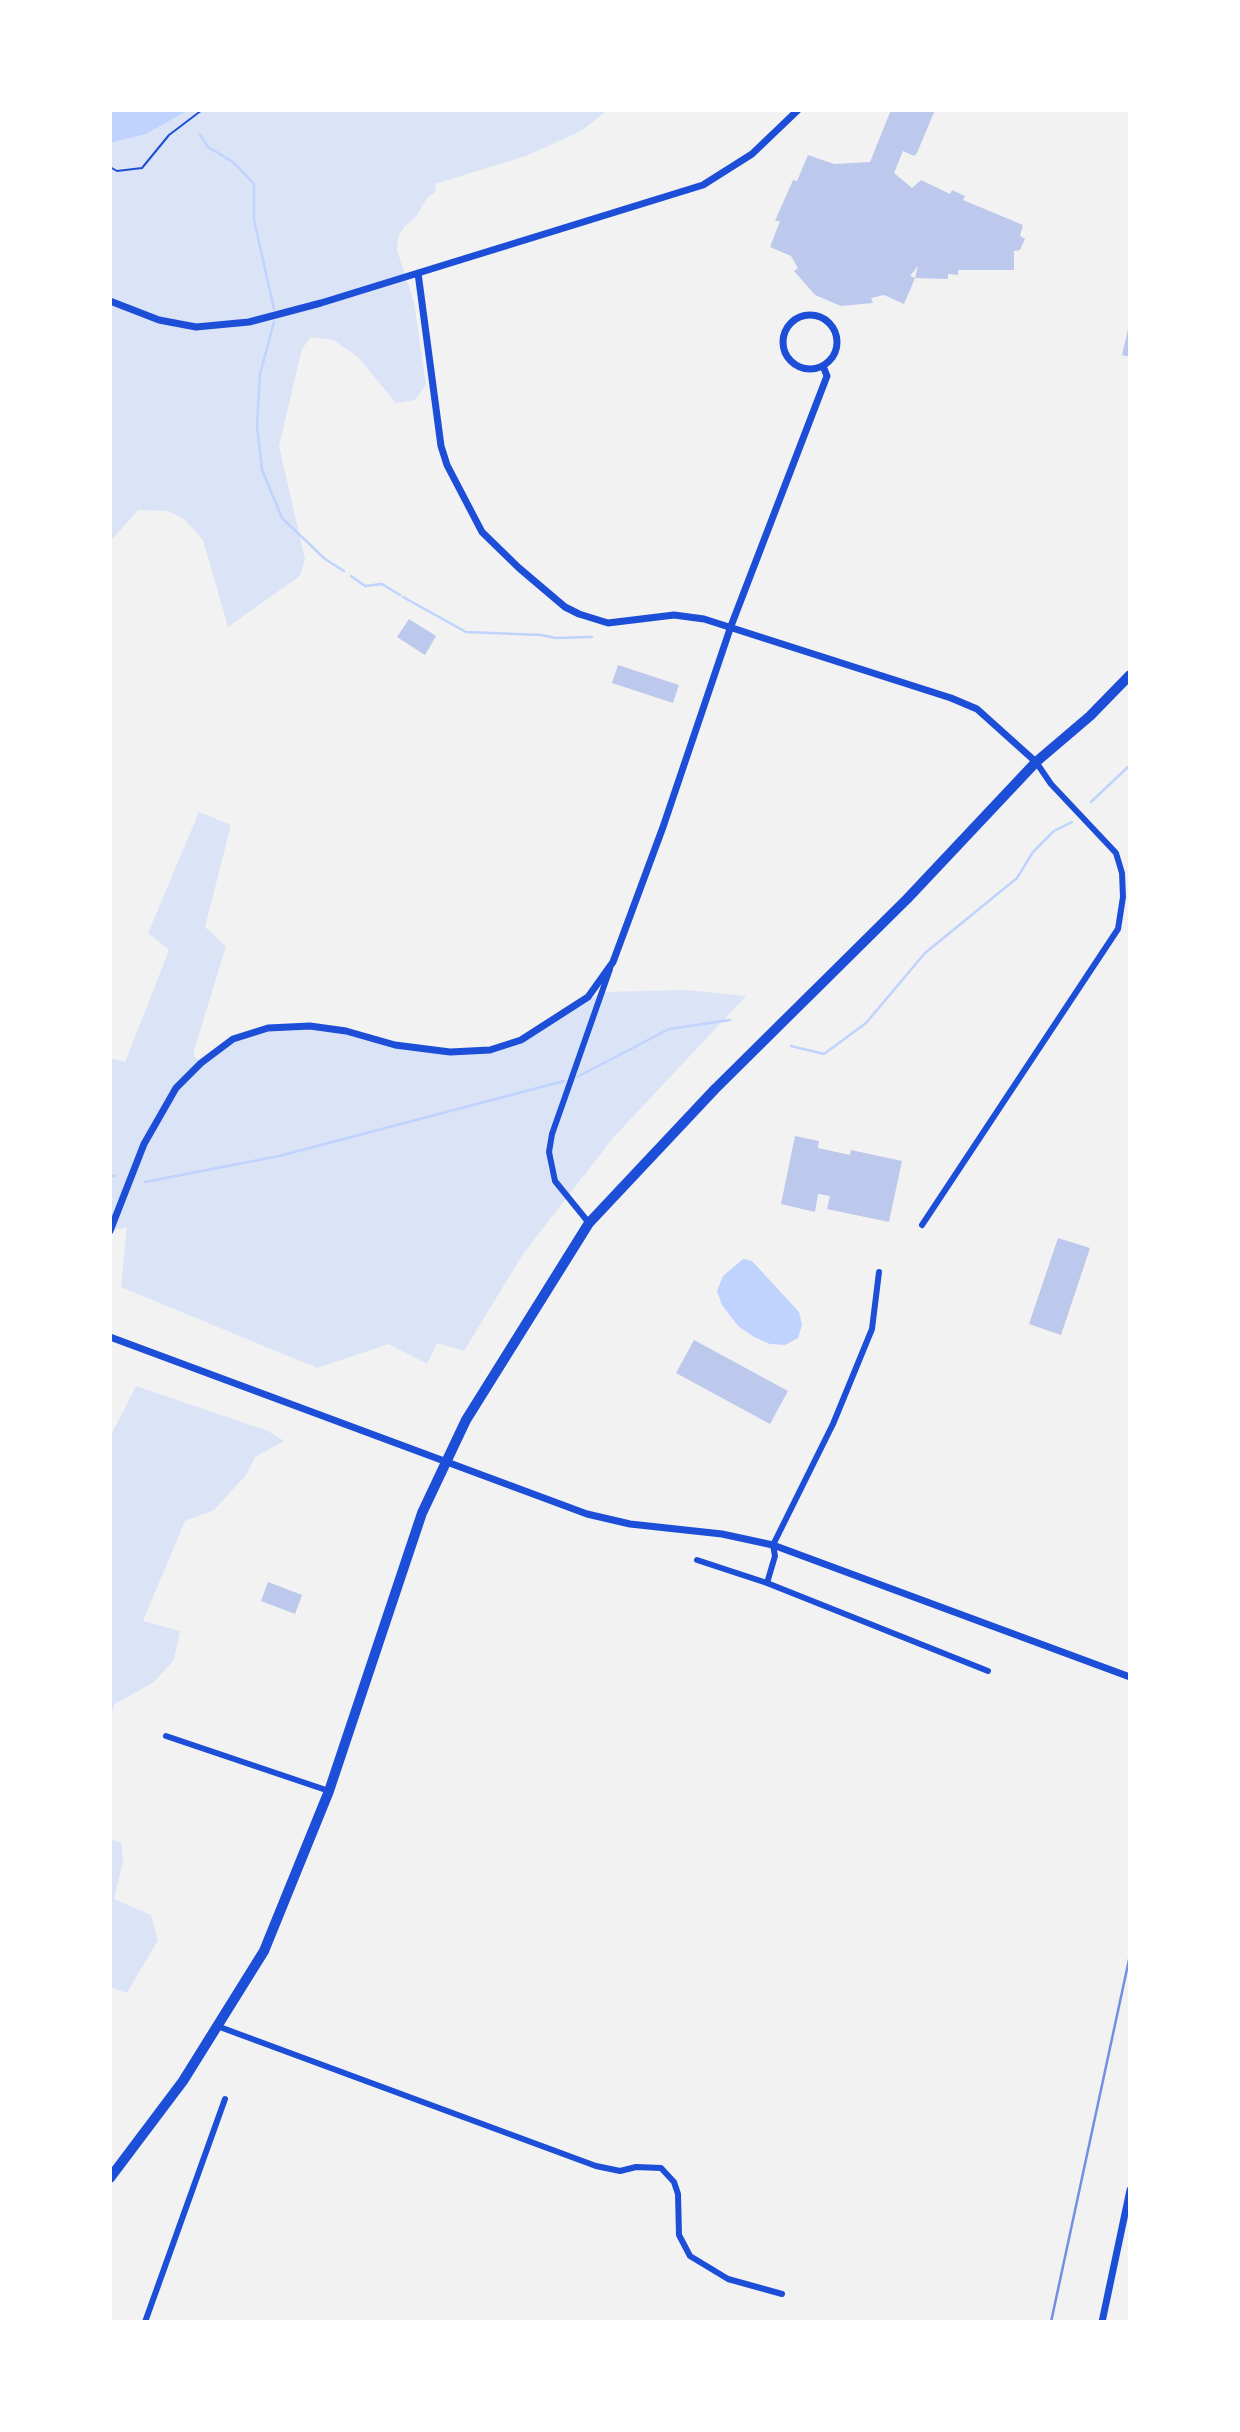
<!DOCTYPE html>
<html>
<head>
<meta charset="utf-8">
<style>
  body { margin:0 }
  #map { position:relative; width:1240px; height:2432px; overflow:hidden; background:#f2f2f2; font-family:"DM Sans",sans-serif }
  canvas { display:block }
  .frame { position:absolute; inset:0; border:112px solid #fff; pointer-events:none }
</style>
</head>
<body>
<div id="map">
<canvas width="1240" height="2432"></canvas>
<div class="frame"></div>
</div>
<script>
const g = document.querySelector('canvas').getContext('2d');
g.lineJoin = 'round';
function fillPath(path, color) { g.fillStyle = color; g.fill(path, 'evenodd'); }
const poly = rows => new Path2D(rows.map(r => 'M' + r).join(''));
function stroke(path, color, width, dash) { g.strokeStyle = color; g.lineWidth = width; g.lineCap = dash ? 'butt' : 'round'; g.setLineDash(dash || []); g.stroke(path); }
fillPath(poly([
  [189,110,608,110,581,131,526,156,435,184,436,192,427,198,415,218,404,227,398,237,397,250,414,302,426,385,415,400,396,403,357,356,333,340,311,337,302,349,279,446,305,559,300,576,228,627,203,540,183,518,167,511,138,510,110,542,110,143,146,134],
  [199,812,231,825,205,927,226,946,193,1054,201,1063,249,1032,310,1026,395,1045,450,1052,490,1050,521,1040,602,992,686,990,746,996,613,1138,523,1254,464,1351,437,1343,427,1364,389,1344,317,1368,121,1287,127,1227,110,1231,110,1058,125,1062,169,950,148,933],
  [136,1386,268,1431,284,1441,255,1457,246,1475,214,1510,185,1521,143,1621,180,1631,174,1660,154,1682,115,1704,110,1717,110,1437],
  [110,1838,121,1843,123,1861,114,1899,151,1915,158,1940,127,1993,110,1987]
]), '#dbe4f7');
fillPath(poly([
  [110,110,189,110,146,134,110,143],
  [743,1259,752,1261,799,1312,802,1325,798,1338,785,1345,770,1344,754,1337,738,1326,722,1305,717,1291,723,1276]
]), '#bfd3fe');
stroke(poly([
  [200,135,208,147,233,162,254,184,254,220,274,309],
  [274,322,260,374,257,426,262,470,282,518,325,559,344,571],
  [351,576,365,586,382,584,400,595],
  [403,597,466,632,541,635,556,638,592,637],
  [1091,802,1130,765],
  [791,1046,824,1054,866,1023,925,953,1017,878,1033,852,1054,831,1072,822],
  [577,1077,669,1029,730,1020],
  [110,1175,115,1176],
  [145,1182,279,1156,564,1081]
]), '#bfd3fe', 2.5);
fillPath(poly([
  [891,110,935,110,917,153,914,156,903,151,894,173,912,188,921,180,950,194,952,190,965,196,963,200,1023,225,1020,236,1025,239,1020,250,1014,251,1014,270,958,270,958,275,948,274,948,279,915,278,918,266,910,276,915,278,904,304,884,295,871,298,873,303,841,306,815,295,794,271,798,268,791,256,770,247,780,221,775,221,793,180,797,181,808,155,834,164,870,162],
  [1129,325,1130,325,1130,357,1122,355],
  [409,619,436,636,425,655,397,637],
  [618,665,679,685,673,703,612,683],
  [795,1136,819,1141,818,1148,850,1155,851,1150,902,1161,889,1222,827,1209,830,1196,818,1194,815,1212,781,1204],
  [1058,1238,1090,1248,1061,1335,1029,1324],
  [694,1340,788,1391,770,1424,676,1373],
  [268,1582,302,1595,295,1614,261,1601]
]), '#bdc9ec');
stroke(poly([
  [110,167,117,171,142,168,169,135,202,110]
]), '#1d4ed8', 2);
stroke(poly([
  [589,1223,555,1181,549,1152,552,1134,610,969],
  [922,1225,1118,929,1123,897,1122,873,1116,853,1051,784,1036,762],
  [697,1560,767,1583,988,1671],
  [767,1583,775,1556,773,1545,833,1424,872,1329,879,1272],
  [166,1736,329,1791],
  [217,2026,596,2166,620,2171,636,2167,661,2168,674,2182,678,2194,679,2235,690,2256,728,2279,782,2294],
  [145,2322,225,2099]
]), '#1d4ed8', 6);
stroke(poly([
  [418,273,441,446,447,465,482,532,519,568,565,607,579,614,608,623,674,615,704,619,951,698,977,709,1036,762],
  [110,301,159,320,196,327,249,322,321,303,703,185,752,154,798,110],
  '783 342a27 27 0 1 1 54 0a27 27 0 1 1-54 0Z',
  [110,1231,144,1144,176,1088,201,1063,233,1039,268,1028,310,1026,346,1031,395,1045,450,1052,490,1050,521,1040,588,997,613,962,663,827,731,626,827,376,823,366],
  [110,1337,587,1514,630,1524,722,1534,773,1545,1130,1677],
  [1102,2322,1130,2190]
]), '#1d4ed8', 7);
stroke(poly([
  [110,2178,183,2081,264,1951,329,1791,422,1513,466,1420,589,1223,715,1089,907,899,1036,762,1090,716,1130,675]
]), '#1d4ed8', 10);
stroke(poly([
  [1051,2322,1130,1955]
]), '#7290e2', 2.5);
</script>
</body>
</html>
